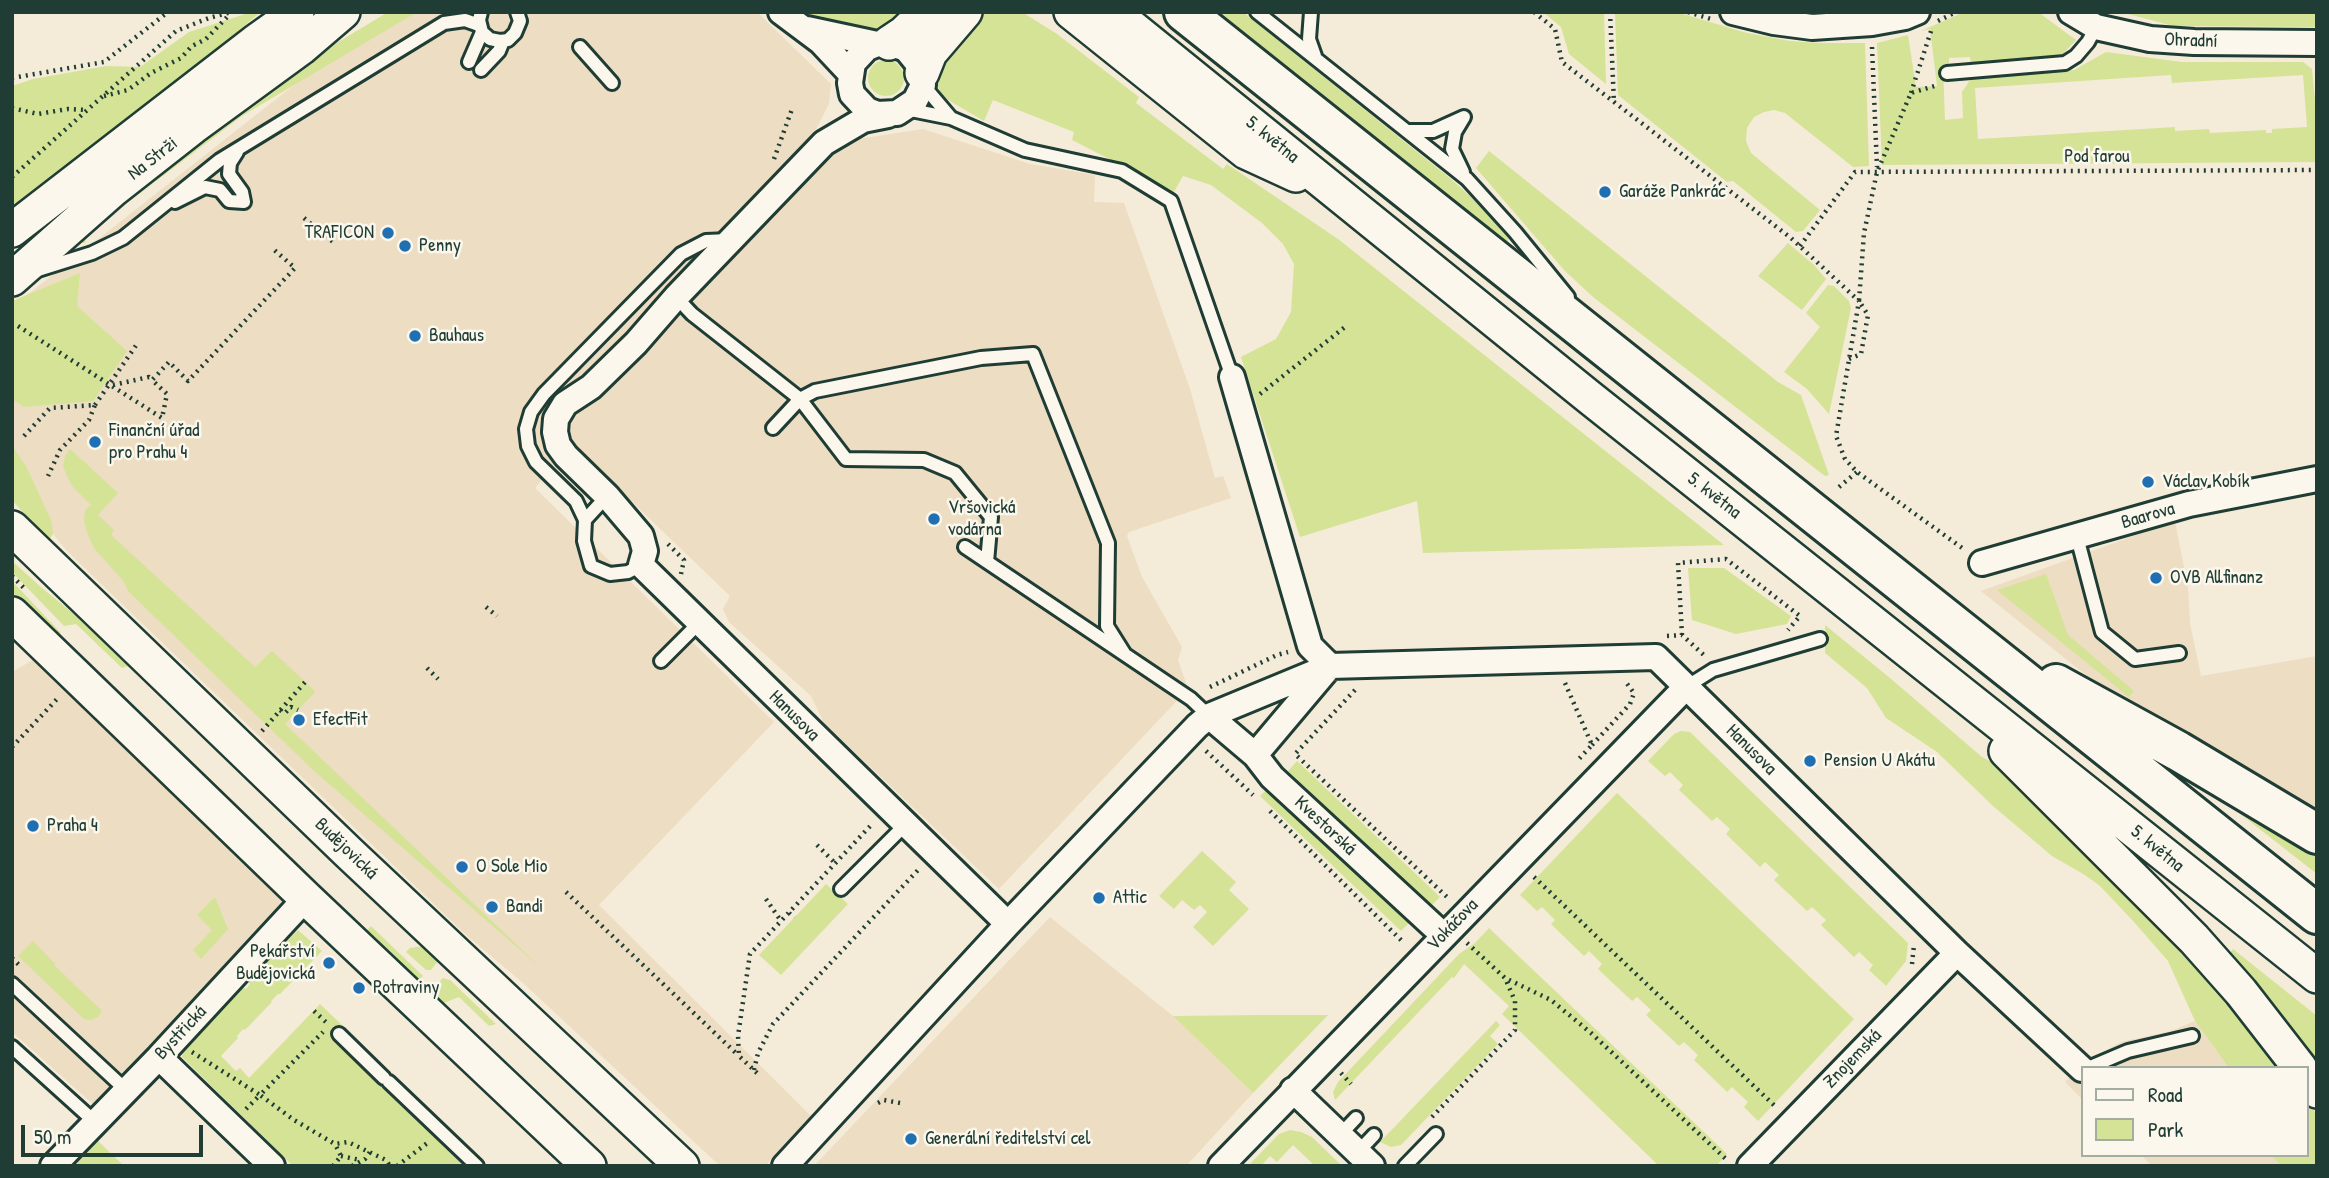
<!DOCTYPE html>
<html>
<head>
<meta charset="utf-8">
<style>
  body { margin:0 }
  #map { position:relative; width:2329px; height:1178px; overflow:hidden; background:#f5ebd9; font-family:"Patrick Hand",sans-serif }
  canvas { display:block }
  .frame { position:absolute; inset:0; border:14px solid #1f3d34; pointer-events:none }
  .legend { position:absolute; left:2081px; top:1066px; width:228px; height:91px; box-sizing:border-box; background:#fbf7ec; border:2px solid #a3ada2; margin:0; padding:9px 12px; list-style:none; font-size:21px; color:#1f3d34 }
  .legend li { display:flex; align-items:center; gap:14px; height:35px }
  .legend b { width:35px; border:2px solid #a3ada2 }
  .scale { position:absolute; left:21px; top:1125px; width:182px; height:32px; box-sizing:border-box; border:4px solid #1f3d34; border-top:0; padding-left:9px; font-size:21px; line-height:24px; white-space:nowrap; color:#1f3d34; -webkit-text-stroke:5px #fbf7ec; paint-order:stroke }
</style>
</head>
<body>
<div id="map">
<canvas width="2329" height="1178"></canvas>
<div class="frame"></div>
<ul class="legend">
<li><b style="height:9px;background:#fbf7ec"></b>Road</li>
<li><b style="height:19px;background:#d5e397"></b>Park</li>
</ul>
<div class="scale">50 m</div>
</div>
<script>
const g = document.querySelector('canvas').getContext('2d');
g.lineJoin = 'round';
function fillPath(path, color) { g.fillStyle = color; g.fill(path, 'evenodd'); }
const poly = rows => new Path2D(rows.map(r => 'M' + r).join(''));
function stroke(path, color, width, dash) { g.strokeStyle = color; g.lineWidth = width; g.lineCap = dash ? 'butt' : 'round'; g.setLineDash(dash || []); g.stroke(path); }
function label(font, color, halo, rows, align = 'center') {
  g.font = font + ' "Patrick Hand",sans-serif'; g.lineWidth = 5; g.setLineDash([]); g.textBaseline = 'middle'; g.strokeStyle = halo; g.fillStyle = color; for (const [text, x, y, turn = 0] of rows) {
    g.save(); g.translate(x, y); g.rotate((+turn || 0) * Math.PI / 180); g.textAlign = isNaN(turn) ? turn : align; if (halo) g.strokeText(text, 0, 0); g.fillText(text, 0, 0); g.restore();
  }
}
fillPath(poly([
  [408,12,757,12,831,84,829,104,808,145,816,163,836,154,852,140,923,129,1030,164,1095,175,1094,202,1124,203,1190,389,1215,478,1223,476,1231,498,1129,532,1127,536,1142,577,1182,647,1178,660,1188,689,999,889,824,723,811,696,729,622,723,609,730,596,571,443,535,488,774,722,599,905,811,1116,765,1166,720,1166,523,983,465,934,67,551,12,484,12,307,341,48],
  [2175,521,2188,588,2190,623,2201,676,2317,656,2317,817,2097,684,1981,591],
  [38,657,284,899,95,1106,12,1032,12,672],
  [1050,917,1173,1016,1253,1093,1186,1166,814,1166],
  [2195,1021,2229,1068,2082,1068,2082,1099,2065,1082,2087,1061,2121,1042,2171,1031],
  [2141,1155,2271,1155,2281,1166,2152,1166]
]), '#edddc2');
fillPath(poly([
  [252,12,260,12,188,76,12,212,12,86,33,79,106,66,140,67,189,32],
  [388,12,417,12,242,116,86,234,85,243,76,242,153,174,312,58],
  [803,12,909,12,883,29,859,34,843,33],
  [984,12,1022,12,1057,34,1139,97,1136,103,1223,169,1227,164,1338,239,1724,545,1423,553,1417,501,1300,537,1241,357,1276,339,1291,312,1294,264,1283,244,1262,223,1211,185,1183,176,1174,192,1072,140,1074,132,993,100,984,121,943,97,937,85,939,62,978,15],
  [1215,12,1243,12,1451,179,1471,197,1508,237,1508,241,1502,241],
  [1543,12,1604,12,1606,84,1569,54,1561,27],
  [1615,12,1676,12,1747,33,1790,41,1820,43,1865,43,1869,166,1853,167,1785,113,1774,110,1764,112,1754,117,1747,128,1746,141,1751,153,1820,210,1803,231,1796,232,1733,181,1727,182,1618,95],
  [1964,12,2038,12,2076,40,2059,58,1971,64,1970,57,1949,58,1949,65,1943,66,1945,120,1963,118,1962,92,1972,77,2074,70,2106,52,2182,62,2303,62,2312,69,2317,120,2317,162,1882,165,1877,43,1908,35,1916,87,1937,86,1930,29,1921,31],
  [2171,75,2172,83,2303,75,2307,127,2272,129,2272,133,2266,133,2266,130,2210,133,2209,129,2175,131,2175,127,1978,139,1975,88],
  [2121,12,2317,12,2317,27,2173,26],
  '868 78a18 18 0 1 1 36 0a18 18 0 1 1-36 0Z',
  [1489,151,1778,382,1801,395,1829,475,1825,476,1593,297,1564,270,1476,168],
  [1788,243,1814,265,1826,279,1802,310,1758,276],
  [80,273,77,306,127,351,93,401,24,407,12,399,12,301],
  [1828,285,1834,286,1849,301,1851,308,1829,414,1807,389,1784,372,1820,327,1806,313],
  [12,446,26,466,51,520,53,534,48,541,12,500],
  [70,449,118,493,98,515,114,530,111,535,255,667,272,651,314,690,315,692,285,724,540,967,313,770,128,591,124,582,94,548,88,535,84,521,85,510,91,505,72,486,63,467,65,456],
  [12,561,42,588,135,664,122,668,76,624,64,626,12,572],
  [1688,568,1724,568,1791,616,1787,624,1736,634,1692,620],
  [2046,574,2068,635,2134,691,2129,697,1997,590],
  [12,581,61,633,53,635,12,592],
  [1825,625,1890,678,1982,757,1999,766,2170,931,2283,1068,2229,1068,2195,1021,2168,961,2134,922,2100,886,2085,875,2052,856,1993,806,1937,752,1886,718,1867,688,1825,653],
  [1681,731,1690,732,1908,943,1906,961,1886,986,1869,970,1873,965,1859,952,1854,957,1821,925,1826,920,1812,907,1807,911,1774,880,1779,875,1765,862,1760,867,1726,834,1730,829,1717,817,1712,821,1679,790,1683,785,1670,772,1665,776,1648,761,1674,734],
  [1297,761,1440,897,1431,906,1288,771],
  [1268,788,1409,923,1401,931,1260,796],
  [1617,793,1854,1019,1758,1121,1744,1107,1748,1102,1732,1087,1727,1092,1694,1060,1698,1055,1684,1042,1679,1046,1646,1015,1651,1010,1637,997,1632,1001,1598,969,1602,964,1589,951,1584,956,1551,924,1555,920,1542,907,1537,911,1520,895],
  [2236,806,2317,854,2317,874,2234,809],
  [1202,851,1236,882,1229,890,1249,909,1213,946,1193,927,1207,912,1200,905,1194,910,1182,900,1174,909,1159,896],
  [826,884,848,904,781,975,759,955],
  [215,897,228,929,201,959,193,950,212,930,197,915],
  [371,926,423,976,417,982,365,932],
  [1489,928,1727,1154,1716,1166,1659,1166,1502,1014,1509,1006,1464,964,1454,978,1452,977,1335,1100,1333,1092,1338,1082,1459,954,1475,943],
  [298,930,322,951,280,994,278,994,271,1001,272,1002,245,1030,243,1029,237,1036,238,1038,221,1056,236,1071,240,1068,249,1078,320,1004,344,1027,332,1040,464,1166,293,1166,182,1057,183,1050,243,987,246,989,250,984,248,981,272,956,275,958,280,954,277,951],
  [33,941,53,962,56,962,54,965,102,1011,98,1017,91,1020,84,1019,18,956],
  [430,945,441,957,431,970,426,970,406,952,410,948],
  [2233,949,2317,1016,2317,1065,2228,955],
  [443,978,450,980,496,1024,489,1026,459,997,439,1005,428,993],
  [1260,1015,1328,1015,1253,1093,1173,1016],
  [1496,1021,1500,1025,1490,1036,1498,1044,1401,1145,1391,1147,1380,1142],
  [2306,1099,2317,1115,2317,1166,2281,1166,2271,1155,2306,1155],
  [1290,1130,1301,1132,1312,1137,1342,1166,1315,1166,1293,1145,1277,1162,1270,1156,1261,1166,1248,1166,1279,1134],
  [96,1139,124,1166,70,1166]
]), '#d5e397');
const lane = poly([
  [481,12,479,20,482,32,490,39,500,41,508,40,515,33,520,21,517,12],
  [1257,12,1467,179,1515,232,1568,297],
  [1311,12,1309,39,1315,56],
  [580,47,612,83],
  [469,62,482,32],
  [481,70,499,51,503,41],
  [1947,73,2065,63,2076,56,2088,42,2096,27],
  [923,85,951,118],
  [906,109,951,118,1025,150,1122,171,1171,201,1232,377],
  [1408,131,1433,131,1464,117,1455,132,1452,149,1463,172],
  [175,202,205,187,220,190,229,201,244,202,242,192,229,174,230,163,237,152],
  [38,270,92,253,123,238,220,160,444,23,465,20,479,25],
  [676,297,692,314,800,399,846,459,924,460,955,473,991,517,987,562],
  [773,428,800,399,815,391,981,358,1033,354,1108,543,1107,626,1124,653],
  [585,520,607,496],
  [2077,537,2102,632,2135,659,2179,653],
  [965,547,1191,699,1209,716],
  [641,565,628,572,610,574,591,566,584,541,585,520,576,501,536,462,528,446,526,429,531,412,544,394,681,254,706,241,730,240],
  [661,661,700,622],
  [1686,687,1713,670,1820,639],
  [841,889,905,825],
  [12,984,126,1090],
  [339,1034,384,1078],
  [12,1047,95,1122],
  [2088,1068,2128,1051,2192,1036],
  [389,1082,477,1166],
  [1340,1135,1356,1118],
  [1358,1152,1374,1135],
  [1405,1166,1436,1134]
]);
const street = poly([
  [781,12,821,42,850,73],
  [1733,12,1774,22,1812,27,1872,23,1905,17,1917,12],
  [2071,12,2096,27,2150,39,2194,42,2317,43],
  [807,29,877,44,889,43,906,49,919,65,923,85,915,101,897,113,877,114,867,110,852,94,850,83,853,63,867,48,877,44],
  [888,115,863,120,824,143,676,297,636,343,591,387,565,404,556,419,555,432,558,445,566,456,607,496,641,536,645,551,641,565,1008,924],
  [1232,377,1310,646,1330,666,1255,755],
  [1982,563,2189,504,2317,479],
  [1209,716,1255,755,1272,777,1443,935],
  [159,1057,272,1166],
  [1293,1090,1372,1166],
  [53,1166,159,1057,306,898],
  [785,1166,1008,924,1197,726,1209,716,1330,666,1656,657,1957,953,2082,1069],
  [1221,1166,1686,687],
  [1750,1166,1957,953]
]);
const secondary = poly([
  [1071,12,1246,152,1296,175],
  [1113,12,1589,397,2317,976],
  [889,43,904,33,926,12],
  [922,73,930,53,965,12],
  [12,230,255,42,297,12],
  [12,279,114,189,193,127,301,48,343,12],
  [12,528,349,853,682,1166],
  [12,614,306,898,589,1166],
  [2006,751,2194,939,2241,992,2300,1068],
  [2306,1076,2317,1091]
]);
const highway = poly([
  [1184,12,2317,914],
  [2056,684,2178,751,2317,834]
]);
stroke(lane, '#1f3d34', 18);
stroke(street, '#1f3d34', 30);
stroke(secondary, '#1f3d34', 38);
stroke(highway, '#1f3d34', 44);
stroke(poly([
  [1534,12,1555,29,1562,62,1791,238,1859,301,1836,436,1845,459,1857,472,1965,550],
  [1610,12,1614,103],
  [1688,12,1711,19],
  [1938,21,1956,12],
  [1872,47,1877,167],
  [12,78,104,62,168,12],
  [1911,93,1931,31],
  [104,96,128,90,151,73,181,58,192,46,206,39,229,15],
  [12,108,38,114,68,109,86,110],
  [774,159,792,109],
  [12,177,176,31,209,18,231,12],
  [304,218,333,242],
  [1800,246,1855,172,2317,170],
  [18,326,162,418,167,394,152,380,156,376,169,362,188,381,295,268,272,248],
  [1849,359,1861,354,1868,315,1859,301,1864,233,1877,172,1911,93,1938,85],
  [113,385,149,377,152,380],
  [1260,394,1345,327],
  [24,436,50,408,95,405,89,420,60,450,48,476],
  [1839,487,1857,472],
  [668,544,684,560,681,574],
  [12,576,24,588],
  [486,607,497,616],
  [1682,635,1678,563,1726,559,1800,616,1788,630],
  [1667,636,1682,635,1706,657],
  [427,668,438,679],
  [1565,683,1592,745,1577,761],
  [1210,687,1277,655,1288,652],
  [1355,690,1295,754,1447,897],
  [280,710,285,713,291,707,298,710],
  [262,731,305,682],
  [1592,745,1630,704,1634,693,1625,681],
  [12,747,58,698],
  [1206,751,1253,795],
  [1270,811,1404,943],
  [817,845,835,863],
  [1534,877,1777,1108],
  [566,892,738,1055],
  [766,899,781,921],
  [789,913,794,918],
  [1467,943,1505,978,1551,1000,1591,1033,1727,1160],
  [12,958,21,967],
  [1912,964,1914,945],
  [314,1011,328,1024],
  [192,1052,260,1095,323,1032],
  [754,1070,758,1053,773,1024,919,869],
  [757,1073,739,1056,738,1036,750,954,873,823],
  [1341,1073,1351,1084],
  [878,1103,884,1100,900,1103],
  [246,1109,260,1095,294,1120,335,1144,348,1142,386,1160,390,1166],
  [1432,1117,1515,1030,1515,1001,1505,978],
  [341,1156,360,1160],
  [333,1166,341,1156,335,1144],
  [352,1166,365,1159,370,1152],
  [397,1166,430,1141]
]), '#1f3d34', 4.5, [2, 5]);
stroke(lane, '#fbf7ec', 12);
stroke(street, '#fbf7ec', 24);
stroke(secondary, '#fbf7ec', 33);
stroke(highway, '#fbf7ec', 38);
stroke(poly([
  [95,405,137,344]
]), '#1f3d34', 4.5, [2, 5]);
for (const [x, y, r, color] of [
  [1605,192,7,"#1f6fb2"],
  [388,233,7,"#1f6fb2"],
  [405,246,7,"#1f6fb2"],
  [415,336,7,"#1f6fb2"],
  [95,442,7,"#1f6fb2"],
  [2148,482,7,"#1f6fb2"],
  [934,519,7,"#1f6fb2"],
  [2156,578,7,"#1f6fb2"],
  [299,720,7,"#1f6fb2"],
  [1810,761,7,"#1f6fb2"],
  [33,826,7,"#1f6fb2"],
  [462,867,7,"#1f6fb2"],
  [1099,898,7,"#1f6fb2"],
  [492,907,7,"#1f6fb2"],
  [329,963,7,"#1f6fb2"],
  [359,988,7,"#1f6fb2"],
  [911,1139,7,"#1f6fb2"]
]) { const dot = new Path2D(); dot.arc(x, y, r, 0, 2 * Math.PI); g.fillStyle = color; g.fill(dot); stroke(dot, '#fbf7ec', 2.5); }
label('19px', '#1f3d34', '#fbf7ec', [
  ["Ohradní",2191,41,2],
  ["5. května",1272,140,39],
  ["Pod farou",2097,157],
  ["Na Strži",153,159,-38],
  ["5. května",1714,496,38],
  ["Baarova",2148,516,-16],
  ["Hanusova",794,716,45],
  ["Hanusova",1751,750,45],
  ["Kvestorská",1325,826,43],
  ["Budějovická",346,849,44],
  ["5. května",2157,849,39],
  ["Vokáčova",1453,925,-46],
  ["Bystřická",181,1033,-47],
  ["Znojemská",1853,1059,-46]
]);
label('19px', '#1f3d34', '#fbf7ec', [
  ["Garáže Pankrác",1619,192],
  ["TRAFICON",374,233,"right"],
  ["Penny",419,246],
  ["Bauhaus",429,336],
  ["Finanční úřad",109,431],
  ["pro Prahu 4",109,453],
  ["Václav Kobík",2162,482],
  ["Vršovická",948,508],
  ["vodárna",948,530],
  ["OVB Allfinanz",2170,578],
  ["EfectFit",313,720],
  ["Pension U Akátu",1824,761],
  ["Praha 4",47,826],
  ["O Sole Mio",476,867],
  ["Attic",1113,898],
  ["Bandi",506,907],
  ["Pekařství",315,952,"right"],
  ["Budějovická",315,974,"right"],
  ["Potraviny",373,988],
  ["Generální ředitelství cel",925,1139]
], 'left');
</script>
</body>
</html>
